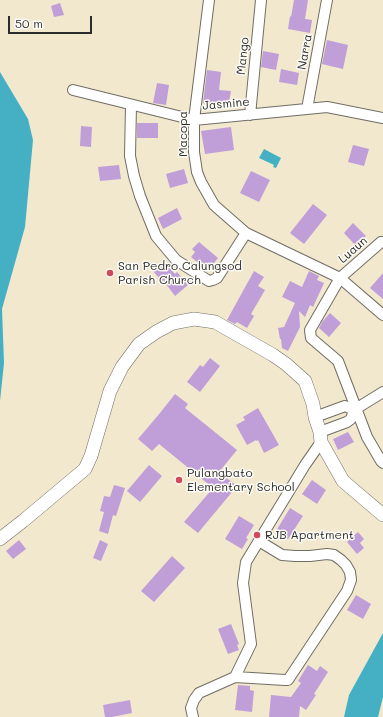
<!DOCTYPE html>
<html>
<head>
<meta charset="utf-8">
<style>
  body { margin:0 }
  #map { position:relative; width:383px; height:717px; overflow:hidden; background:#f1e8ce; font-family:Mali,sans-serif }
  canvas { display:block }
  .scale { position:absolute; left:8px; top:16px; width:84px; height:18px; box-sizing:border-box; border:2px solid #2b2b2b; border-top:0; padding-left:5px; font-size:12px; line-height:14px; white-space:nowrap; color:#2b2b2b; -webkit-text-stroke:3px #fdfcf7; paint-order:stroke }
</style>
</head>
<body>
<div id="map">
<canvas width="383" height="717"></canvas>
<div class="scale">50 m</div>
</div>
<script>
const g = document.querySelector('canvas').getContext('2d');
g.lineJoin = 'round';
function fillPath(path, color) { g.fillStyle = color; g.fill(path, 'evenodd'); }
const poly = rows => new Path2D(rows.map(r => 'M' + r).join(''));
function stroke(path, color, width, dash) { g.strokeStyle = color; g.lineWidth = width; g.lineCap = dash ? 'butt' : 'round'; g.setLineDash(dash || []); g.stroke(path); }
function label(font, color, halo, rows, align = 'center') {
  g.font = font + ' Mali,sans-serif'; g.lineWidth = 3; g.setLineDash([]); g.textBaseline = 'middle'; g.strokeStyle = halo; g.fillStyle = color; for (const [text, x, y, turn = 0] of rows) {
    g.save(); g.translate(x, y); g.rotate((+turn || 0) * Math.PI / 180); g.textAlign = isNaN(turn) ? turn : align; if (halo) g.strokeText(text, 0, 0); g.fillText(text, 0, 0); g.restore();
  }
}
fillPath(poly([
  [0,72,28,119,33,140,25,227,2,309,4,363,0,401],
  [264,149,281,158,276,168,273,167,274,165,259,158],
  [383,633,383,697,378,717,344,717,349,695]
]), '#45afc4');
fillPath(poly([
  [294,0,308,0,305,19,312,20,310,33,288,29,290,16,291,17],
  [60,3,64,15,54,17,51,6],
  [327,40,348,45,343,69,322,64],
  [263,51,279,54,276,70,261,67],
  [281,69,299,73,297,85,279,82],
  [207,70,221,72,219,90,231,91,228,107,203,103],
  [157,83,169,85,166,105,153,103],
  [137,123,158,123,158,138,137,138],
  [81,126,92,127,91,147,80,146],
  [231,127,234,150,205,154,201,131],
  [353,145,369,149,364,166,348,162],
  [119,165,121,179,100,181,98,167],
  [184,169,188,183,170,188,166,174],
  [251,171,270,180,259,202,240,193],
  [313,204,327,215,304,244,290,233],
  [177,208,182,219,163,229,158,218],
  [353,223,366,236,356,246,344,233],
  [199,242,218,258,208,271,191,257,195,252,192,249],
  [163,261,175,274,177,272,188,285,175,296,163,280,162,281,152,270],
  [254,271,264,277,258,286,265,290,251,314,254,316,247,328,237,322,235,324,227,320],
  [309,271,319,276,317,280,324,283,313,307,310,305,305,317,299,311,300,327,288,351,282,348,281,339,280,339,278,328,284,327,295,303,282,297,290,281,302,287],
  [383,273,383,299,370,288],
  [330,313,341,323,329,337,319,328,322,322],
  [210,358,220,366,200,392,187,382,200,365,203,367],
  [175,394,188,404,185,408,237,450,219,472,237,486,198,533,184,522,213,488,159,444,152,451,138,439,160,413],
  [258,408,279,445,264,453,258,440,256,441,256,440,247,445,236,425,245,420,243,417],
  [348,432,354,442,338,450,333,439],
  [149,465,162,476,140,502,127,491],
  [312,480,326,490,317,504,302,494],
  [114,485,125,488,116,516,113,515,108,534,99,531,104,512,100,511,104,496,110,497],
  [290,508,303,516,288,539,276,531],
  [239,516,254,525,246,538,248,539,242,549,225,539],
  [358,532,364,539,360,543,364,548,357,554,347,542],
  [19,540,26,549,13,559,6,551],
  [100,540,108,544,101,561,93,558],
  [172,556,185,568,154,602,141,591],
  [356,595,371,604,363,619,347,610],
  [231,624,239,644,237,645,239,650,228,654,218,629],
  [308,665,317,671,320,666,328,672,314,694,316,695,306,710,300,706,299,717,269,717,271,695,291,697,301,683,298,681],
  [238,685,250,686,250,690,254,691,252,712,235,710],
  [130,700,132,713,112,717,105,717,103,705]
]), '#c09ed8');
const minor = poly([
  [209,0,194,120,194,152,197,172,201,182,214,205,246,233,340,278,383,315],
  [73,90,194,120,327,107,383,118],
  [131,105,130,156,134,176,140,196,156,236,176,260,209,281,213,280,217,278,246,233],
  [307,109,327,0],
  [250,115,261,0],
  [383,242,381,242,340,278,310,330,311,338,338,361,367,437,381,461,383,463],
  [354,410,383,392],
  [315,417,345,406,354,410],
  [320,432,347,422,351,419,354,410],
  [235,677,285,680,288,680,290,677,347,591,351,580,350,572,346,565,341,560,334,555,327,554,310,556,295,556,282,555,259,541],
  [193,717,191,708,194,700,199,693,235,677,251,644,243,583,246,562,305,465,321,442]
]);
const tertiary = poly([
  [0,539,23,521,85,469,91,456,110,391,122,367,139,344,156,332,173,323,194,319,215,322,273,355,286,364,305,381,313,404,315,417,320,432,321,442,343,481,383,515]
]);
stroke(minor, '#706d64', 12);
stroke(tertiary, '#706d64', 14);
stroke(minor, '#fff', 10);
stroke(tertiary, '#fff', 13);
for (const [x, y, r, color] of [
  [110,273,4,"#d1495b"],
  [179,480,4,"#d1495b"],
  [257,535,4,"#d1495b"]
]) { const dot = new Path2D(); dot.arc(x, y, r, 0, 2 * Math.PI); g.fillStyle = color; g.fill(dot); stroke(dot, '#fdfcf7', 1.5); }
label('12px', '#2b2b2b', '#fdfcf7', [
  ["Narra",305,52,-80],
  ["Mango",243,56,-84],
  ["Jasmine",226,104,-5],
  ["Macopa",183,134,-90],
  ["Luaun",353,250,-41]
]);
label('12px', '#2b2b2b', '#fdfcf7', [
  ["San Pedro Calungsod",118,266],
  ["Parish Church",118,280],
  ["Pulangbato",187,473],
  ["Elementary School",187,487],
  ["RJB Apartment",265,535]
], 'left');
</script>
</body>
</html>
